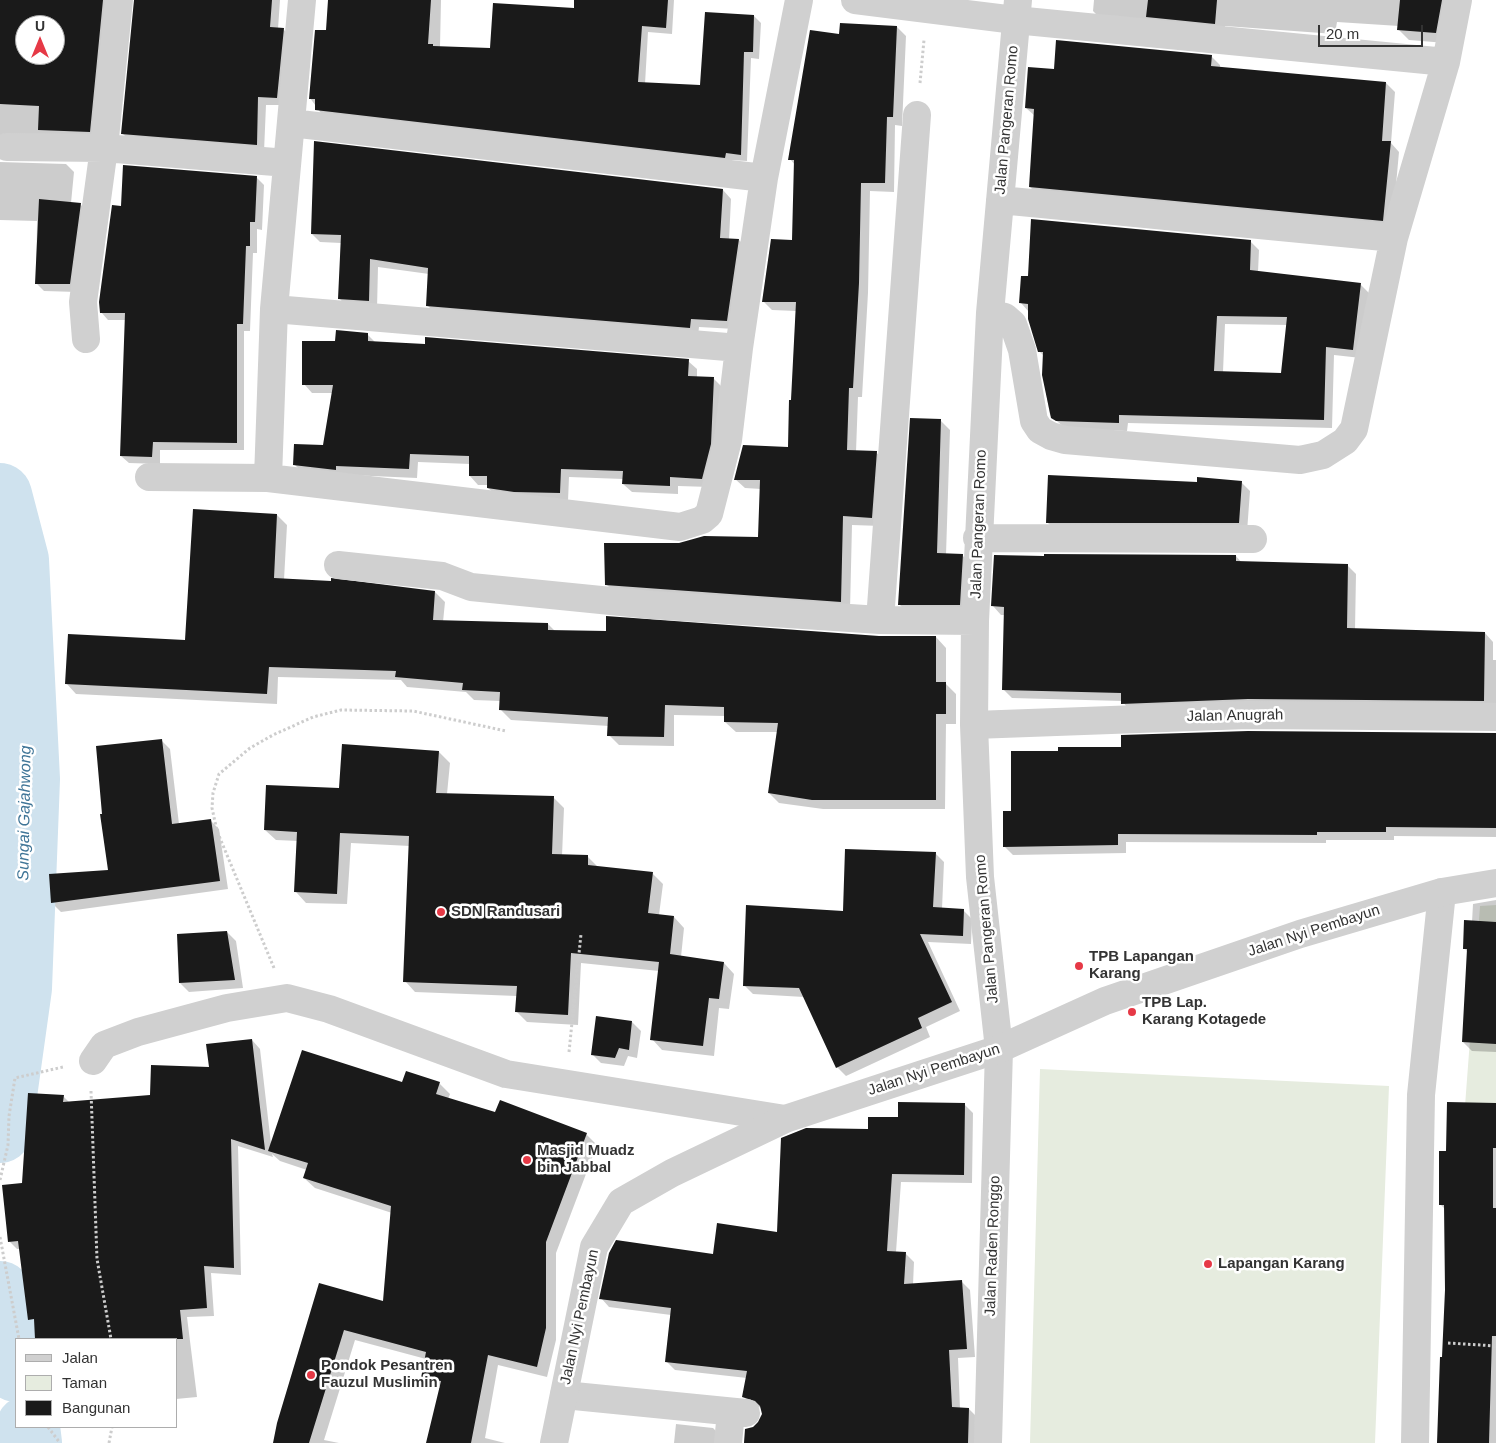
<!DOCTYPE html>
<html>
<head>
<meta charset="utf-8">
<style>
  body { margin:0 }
  #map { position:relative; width:1496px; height:1443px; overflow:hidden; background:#fff; font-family:Helvetica,sans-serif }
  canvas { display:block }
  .legend { position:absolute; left:15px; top:1338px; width:162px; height:90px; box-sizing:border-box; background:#fff; border:1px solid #adadad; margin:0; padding:6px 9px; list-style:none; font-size:15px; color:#333 }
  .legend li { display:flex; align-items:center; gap:10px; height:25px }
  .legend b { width:25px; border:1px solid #adadad }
  .north { position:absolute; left:15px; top:15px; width:50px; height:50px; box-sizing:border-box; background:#fff; border:1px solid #adadad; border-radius:50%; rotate:0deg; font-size:14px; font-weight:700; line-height:20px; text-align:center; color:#333 }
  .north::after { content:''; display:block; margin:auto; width:18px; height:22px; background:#e63946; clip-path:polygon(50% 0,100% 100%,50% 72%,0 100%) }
  .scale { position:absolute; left:1318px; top:25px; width:105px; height:22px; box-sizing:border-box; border:2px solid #333; border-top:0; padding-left:6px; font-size:15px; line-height:18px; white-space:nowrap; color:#333; -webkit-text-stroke:4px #fff; paint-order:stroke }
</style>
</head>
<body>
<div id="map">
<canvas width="1496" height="1443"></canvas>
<ul class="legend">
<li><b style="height:6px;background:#d0d0d0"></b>Jalan</li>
<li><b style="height:14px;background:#e6ecdf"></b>Taman</li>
<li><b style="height:14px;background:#1a1a1a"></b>Bangunan</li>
</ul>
<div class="north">U</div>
<div class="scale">20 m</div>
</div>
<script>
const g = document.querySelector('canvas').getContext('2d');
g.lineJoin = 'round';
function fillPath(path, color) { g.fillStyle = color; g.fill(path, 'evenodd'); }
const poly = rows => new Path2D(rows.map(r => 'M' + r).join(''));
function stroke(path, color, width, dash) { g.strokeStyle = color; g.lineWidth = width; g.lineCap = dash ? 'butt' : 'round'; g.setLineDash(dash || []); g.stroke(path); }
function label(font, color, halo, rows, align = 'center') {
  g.font = font + ' Helvetica,sans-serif'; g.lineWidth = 5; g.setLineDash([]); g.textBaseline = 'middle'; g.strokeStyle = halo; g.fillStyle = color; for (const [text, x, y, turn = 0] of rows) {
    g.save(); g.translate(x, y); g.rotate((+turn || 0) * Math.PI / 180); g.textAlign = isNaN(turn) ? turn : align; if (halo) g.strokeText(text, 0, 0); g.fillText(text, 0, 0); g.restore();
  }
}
fillPath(poly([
  [1496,905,1496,1147,1462,1146,1480,906],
  [1040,1069,1389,1086,1375,1443,1030,1443]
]), '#e6ecdf');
fillPath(poly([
  [0,0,114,0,98,140,0,152],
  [25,25,55,25,55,55,25,55],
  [136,0,280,0,278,29,283,29,291,37,285,105,266,105,264,152,130,141,122,133],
  [329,0,441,0,440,47,492,49,575,9,576,0,674,0,672,34,648,32,645,84,701,87,754,16,761,23,759,59,751,58,747,161,732,160,732,164,323,116,310,98,327,32],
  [1094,0,1456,0,1446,43,1409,40,1399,30,1399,26,1337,22,1335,34,1225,26,1224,33,1103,21,1093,11],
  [897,27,906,36,902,126,895,125,894,192,870,191,868,293,862,397,858,397,856,452,876,452,885,462,881,526,852,525,850,610,615,593,606,584,679,544,759,538,761,489,745,488,735,479,789,449,796,311,772,310,763,301,793,241,795,165,790,159,841,36],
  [1211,56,1220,65,1220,68,1386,83,1395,92,1391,143,1399,152,1392,229,1039,196,1030,187,1035,116,1026,108,1055,70],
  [0,160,0,162,66,164,74,172,71,203,80,204,88,212,77,292,44,291,36,283,37,221,0,220],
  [256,177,264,185,262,230,257,229,257,253,253,253,250,331,244,331,244,450,160,450,160,464,129,463,121,456,126,320,108,320,101,312,122,207],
  [723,190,731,199,729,240,739,240,747,248,735,329,699,327,698,336,436,314,428,306,429,274,378,267,377,309,347,307,339,298,341,243,320,242,312,234],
  [1250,241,1259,250,1258,272,1360,284,1369,293,1361,358,1334,355,1332,428,1128,423,1127,431,1066,429,1050,415,1043,375,1044,356,1039,351,1029,312,1021,303],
  [1225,324,1288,325,1282,374,1223,372],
  [367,334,376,343,688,361,697,369,697,377,714,379,722,387,710,487,678,486,678,494,632,492,623,484,623,479,569,477,568,501,497,496,488,488,488,485,478,485,470,476,470,464,418,462,417,478,303,473,295,465,325,446,333,393,312,393,304,384,337,343],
  [941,421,950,430,946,555,962,555,971,564,969,614,908,613,899,604],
  [1241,482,1250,491,1247,532,1056,531,1047,522,1198,484],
  [277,515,287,525,284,580,435,592,445,602,443,622,548,624,555,631,936,637,946,648,946,684,956,694,956,724,946,724,945,809,823,809,779,803,769,793,778,732,736,732,725,722,725,716,674,715,674,746,619,745,609,735,609,726,511,720,501,710,501,701,474,700,466,692,407,687,401,680,278,677,277,704,76,694,66,683,186,641],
  [995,556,1236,556,1242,563,1348,566,1356,574,1355,630,1485,633,1493,642,1493,660,1496,660,1496,710,1131,712,1122,701,1012,698,1003,689,1005,615,1001,615,993,606],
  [1496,734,1496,837,1394,836,1394,840,1326,840,1326,843,1126,842,1126,853,1013,855,1004,846,1012,812,1059,752],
  [161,740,170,749,179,824,210,820,219,829,228,889,61,912,52,903,110,872],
  [343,745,439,752,450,763,447,794,553,797,564,808,562,856,587,856,598,867,652,873,663,884,659,915,674,917,684,928,681,957,724,963,734,974,729,1009,719,1008,714,1056,662,1050,652,1039,659,971,581,963,578,1025,527,1022,516,1011,517,996,415,992,405,981,410,846,351,843,347,904,306,903,296,892,298,841,276,840,265,830,340,790],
  [935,853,944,862,942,909,963,910,972,919,971,944,928,942,960,1011,926,1027,930,1037,846,1076,837,1067,804,997,753,994,744,985,844,913],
  [1496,900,1496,1052,1472,1051,1463,1042,1468,952,1464,948,1472,922,1473,904],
  [227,932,236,941,243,988,189,992,180,983],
  [632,1022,641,1031,637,1058,628,1056,624,1066,601,1063,592,1054],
  [252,1040,260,1049,271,1144,403,1084,439,1083,450,1094,448,1099,496,1114,586,1134,597,1145,556,1253,556,1340,547,1377,498,1365,485,1438,505,1443,427,1443,440,1389,433,1388,422,1377,426,1359,355,1340,324,1440,339,1443,275,1443,320,1285,384,1302,392,1213,315,1188,304,1178,307,1170,280,1161,272,1154,273,1157,238,1146,241,1275,211,1273,214,1316,187,1317,197,1397,176,1399,176,1339,36,1339,35,1326,29,1319,20,1249,17,1249,9,1241,23,1184,63,1096,69,1102,152,1096,210,1068],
  [964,1104,973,1113,972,1183,901,1182,896,1252,905,1253,914,1262,913,1285,961,1281,970,1290,975,1357,958,1358,960,1409,969,1409,978,1418,976,1443,744,1443,746,1430,753,1428,759,1423,763,1414,762,1408,752,1405,743,1396,747,1378,675,1370,666,1361,671,1315,609,1307,601,1298,714,1255,778,1234,869,1131,899,1119],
  [1496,1104,1496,1443,1438,1443,1447,1290,1445,1209,1440,1204,1447,1152],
  [676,1424,713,1428,722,1437,722,1443,674,1443]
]), '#0003');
stroke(poly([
  [0,495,17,560,28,779,20,988,0,1131],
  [0,1293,16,1370],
  [28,1427,30,1443]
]), '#cfe2ee', 64);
fillPath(poly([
  [0,0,103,0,90,132,38,130,39,106,0,104],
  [25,25,55,25,55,55,25,55],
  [134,0,272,0,270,27,284,28,277,98,258,97,257,145,121,134],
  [328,0,431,0,428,44,433,44,433,46,490,48,493,3,574,8,574,0,668,0,666,28,642,26,638,82,700,85,705,12,754,15,753,52,744,52,741,155,726,153,725,158,315,110,315,99,309,99,315,30,326,30],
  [1148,0,1217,0,1215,24,1146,17],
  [1400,0,1442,0,1436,33,1397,30],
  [840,23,897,26,893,117,887,117,885,183,861,183,859,283,853,388,849,388,847,450,877,451,872,518,843,516,841,602,605,585,604,543,679,543,704,536,758,537,760,480,734,480,743,445,788,447,789,400,791,400,796,302,762,302,771,239,792,240,794,160,788,160,810,30,839,34],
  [1056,40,1212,55,1211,66,1386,82,1382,141,1391,141,1383,221,1029,187,1034,109,1025,108,1028,67,1054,69],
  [314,141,723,189,720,238,739,239,727,321,691,319,690,328,426,306,428,268,370,259,369,301,338,299,341,235,311,234],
  [123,165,257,176,255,222,250,222,250,246,246,246,243,324,237,324,237,443,153,442,152,457,120,456,125,313,100,313,99,302,112,205,121,206],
  [39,199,81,203,70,284,35,284],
  [1031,219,1251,240,1250,270,1361,283,1353,350,1326,347,1324,420,1119,415,1119,423,1056,421,1051,418,1042,375,1043,352,1038,352,1028,319,1028,304,1019,303,1021,276,1028,276],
  [1217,316,1287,317,1281,373,1214,371],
  [336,330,368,333,368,341,425,344,425,337,689,359,688,376,714,377,711,444,702,479,670,477,670,486,622,484,623,471,561,469,560,493,514,492,487,488,487,476,469,476,469,456,410,454,409,469,336,466,336,470,293,465,294,444,323,445,333,385,302,385,302,341,335,341],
  [910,418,941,419,937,553,963,554,960,605,898,605],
  [1048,475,1197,482,1197,477,1242,481,1239,523,1046,523],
  [193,509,277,514,274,578,331,581,331,578,435,591,433,620,548,623,548,630,606,631,606,616,879,636,936,636,936,682,946,682,946,714,936,714,936,800,812,800,768,793,778,723,724,722,724,707,665,705,664,737,607,736,608,717,499,710,500,692,462,690,463,683,395,677,396,671,269,667,267,694,65,684,68,634,185,640],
  [1044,554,1236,555,1236,561,1348,564,1347,628,1485,632,1484,701,1248,699,1121,704,1121,693,1002,690,1004,607,991,606,994,555,1044,556],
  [1248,731,1496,733,1496,828,1386,827,1386,832,1317,832,1317,835,1118,834,1118,845,1003,847,1003,811,1011,811,1011,751,1058,751,1058,747,1121,747,1121,735],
  [162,739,172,824,211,819,220,881,51,903,49,874,108,870,100,814,102,814,96,746],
  [342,744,439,751,436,793,554,796,552,854,588,855,588,865,653,872,648,913,674,916,670,954,724,962,719,999,709,998,703,1046,650,1040,659,962,571,953,568,1015,515,1012,517,986,403,982,409,836,340,833,337,894,294,892,297,832,264,830,266,785,339,788],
  [845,849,936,852,933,907,964,909,963,936,920,934,952,1002,918,1018,922,1028,836,1068,799,988,743,986,746,905,843,911],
  [1464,920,1496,922,1496,1044,1462,1042,1467,949,1463,949],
  [227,931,235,980,179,983,177,934],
  [596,1016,632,1021,629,1050,619,1048,615,1058,591,1055],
  [252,1039,265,1150,231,1139,234,1268,204,1266,207,1308,180,1310,183,1339,35,1339,34,1319,28,1320,18,1241,8,1242,2,1185,22,1183,28,1093,64,1095,63,1102,150,1095,151,1065,209,1067,206,1044],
  [302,1050,402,1082,406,1071,440,1082,436,1094,495,1112,500,1100,587,1133,546,1242,546,1328,537,1367,488,1355,471,1443,426,1443,441,1381,421,1378,426,1352,344,1330,309,1443,273,1443,277,1423,319,1283,383,1301,391,1206,303,1178,308,1163,268,1151],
  [898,1102,965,1103,964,1175,892,1174,887,1251,906,1252,904,1284,962,1280,967,1349,949,1350,952,1407,969,1408,968,1443,744,1443,745,1429,753,1427,758,1422,762,1414,760,1406,755,1401,742,1397,747,1371,665,1362,671,1308,599,1299,609,1253,616,1240,713,1254,717,1223,777,1232,781,1138,806,1128,868,1129,868,1117,898,1117],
  [1447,1102,1496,1103,1496,1148,1493,1148,1493,1208,1496,1208,1496,1336,1492,1336,1489,1443,1437,1443,1440,1357,1442,1357,1445,1290,1444,1205,1439,1205,1439,1151,1446,1151]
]), '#1a1a1a');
stroke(poly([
  [920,83,924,40],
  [274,968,217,831,212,808,213,793,219,774,250,748,273,735,313,717,341,710,413,711,506,731],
  [569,1052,581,934],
  [91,1091,97,1259,111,1339],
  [0,1180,8,1145,9,1116,15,1078,63,1067],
  [0,1237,19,1339],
  [1448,1343,1496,1346],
  [48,1427,60,1443],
  [109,1443,112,1427]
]), '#cdcdcd', 3, [2.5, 2.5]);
stroke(poly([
  [855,0,1015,20,1446,62],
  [291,123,764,178],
  [7,147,104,148,287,163],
  [1000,200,1394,238],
  [274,309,739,348],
  [990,313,1005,317,1013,324,1022,350,1034,421,1040,430,1051,436,1065,440,1300,460,1323,455,1345,441,1354,429,1394,238,1446,62,1458,0],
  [86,339,83,302,104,148,119,0],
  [149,477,268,478,680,527,702,520,709,514,728,440,739,348,764,178,799,0],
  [268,478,274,309,302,0],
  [977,538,1253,539],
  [338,565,442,576,471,587,651,605,880,620,975,621],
  [880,620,917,115],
  [974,725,1248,715,1496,717],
  [93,1061,104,1045,138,1032,227,1008,287,998,329,1009,506,1074,785,1119],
  [564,1395,746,1413],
  [728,1443,731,1412],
  [988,1443,999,1049,980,877,974,725,975,621,990,313,1018,0],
  [1415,1443,1421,1095,1442,892]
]), '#d0d0d0', 28);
stroke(poly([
  [554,1443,594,1247,621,1202,672,1173,785,1119,999,1049,1105,1001,1300,934,1442,892,1496,883]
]), '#d0d0d0', 28);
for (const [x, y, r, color] of [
  [441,912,5,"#e63946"],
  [1079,966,5,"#e63946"],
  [1132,1012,5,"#e63946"],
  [527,1160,5,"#e63946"],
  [1208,1264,5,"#e63946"],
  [311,1375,5,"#e63946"]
]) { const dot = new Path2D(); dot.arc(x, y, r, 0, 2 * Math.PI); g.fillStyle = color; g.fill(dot); stroke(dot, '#fff', 2); }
label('15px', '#333', '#fff', [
  ["Jalan Pangeran Romo",1007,120,-85],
  ["Jalan Pangeran Romo",979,524,-88],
  ["Jalan Anugrah",1235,716,-1],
  ["Jalan Pangeran Romo",987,929,-95],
  ["Jalan Nyi Pembayun",1314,931,-18],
  ["Jalan Nyi Pembayun",934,1070,-18],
  ["Jalan Raden Ronggo",993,1246,-88],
  ["Jalan Nyi Pembayun",580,1317,-78]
]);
label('bold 15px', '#333', '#fff', [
  ["SDN Randusari",451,912],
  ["TPB Lapangan",1089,957],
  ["Karang",1089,974],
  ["TPB Lap.",1142,1003],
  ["Karang Kotagede",1142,1020],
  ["Masjid Muadz",537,1151],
  ["bin Jabbal",537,1168],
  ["Lapangan Karang",1218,1264],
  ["Pondok Pesantren",321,1366],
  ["Fauzul Muslimin",321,1383]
], 'left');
label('italic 16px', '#3f7597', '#fff', [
  ["Sungai Gajahwong",25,813,-89]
]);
</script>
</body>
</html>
